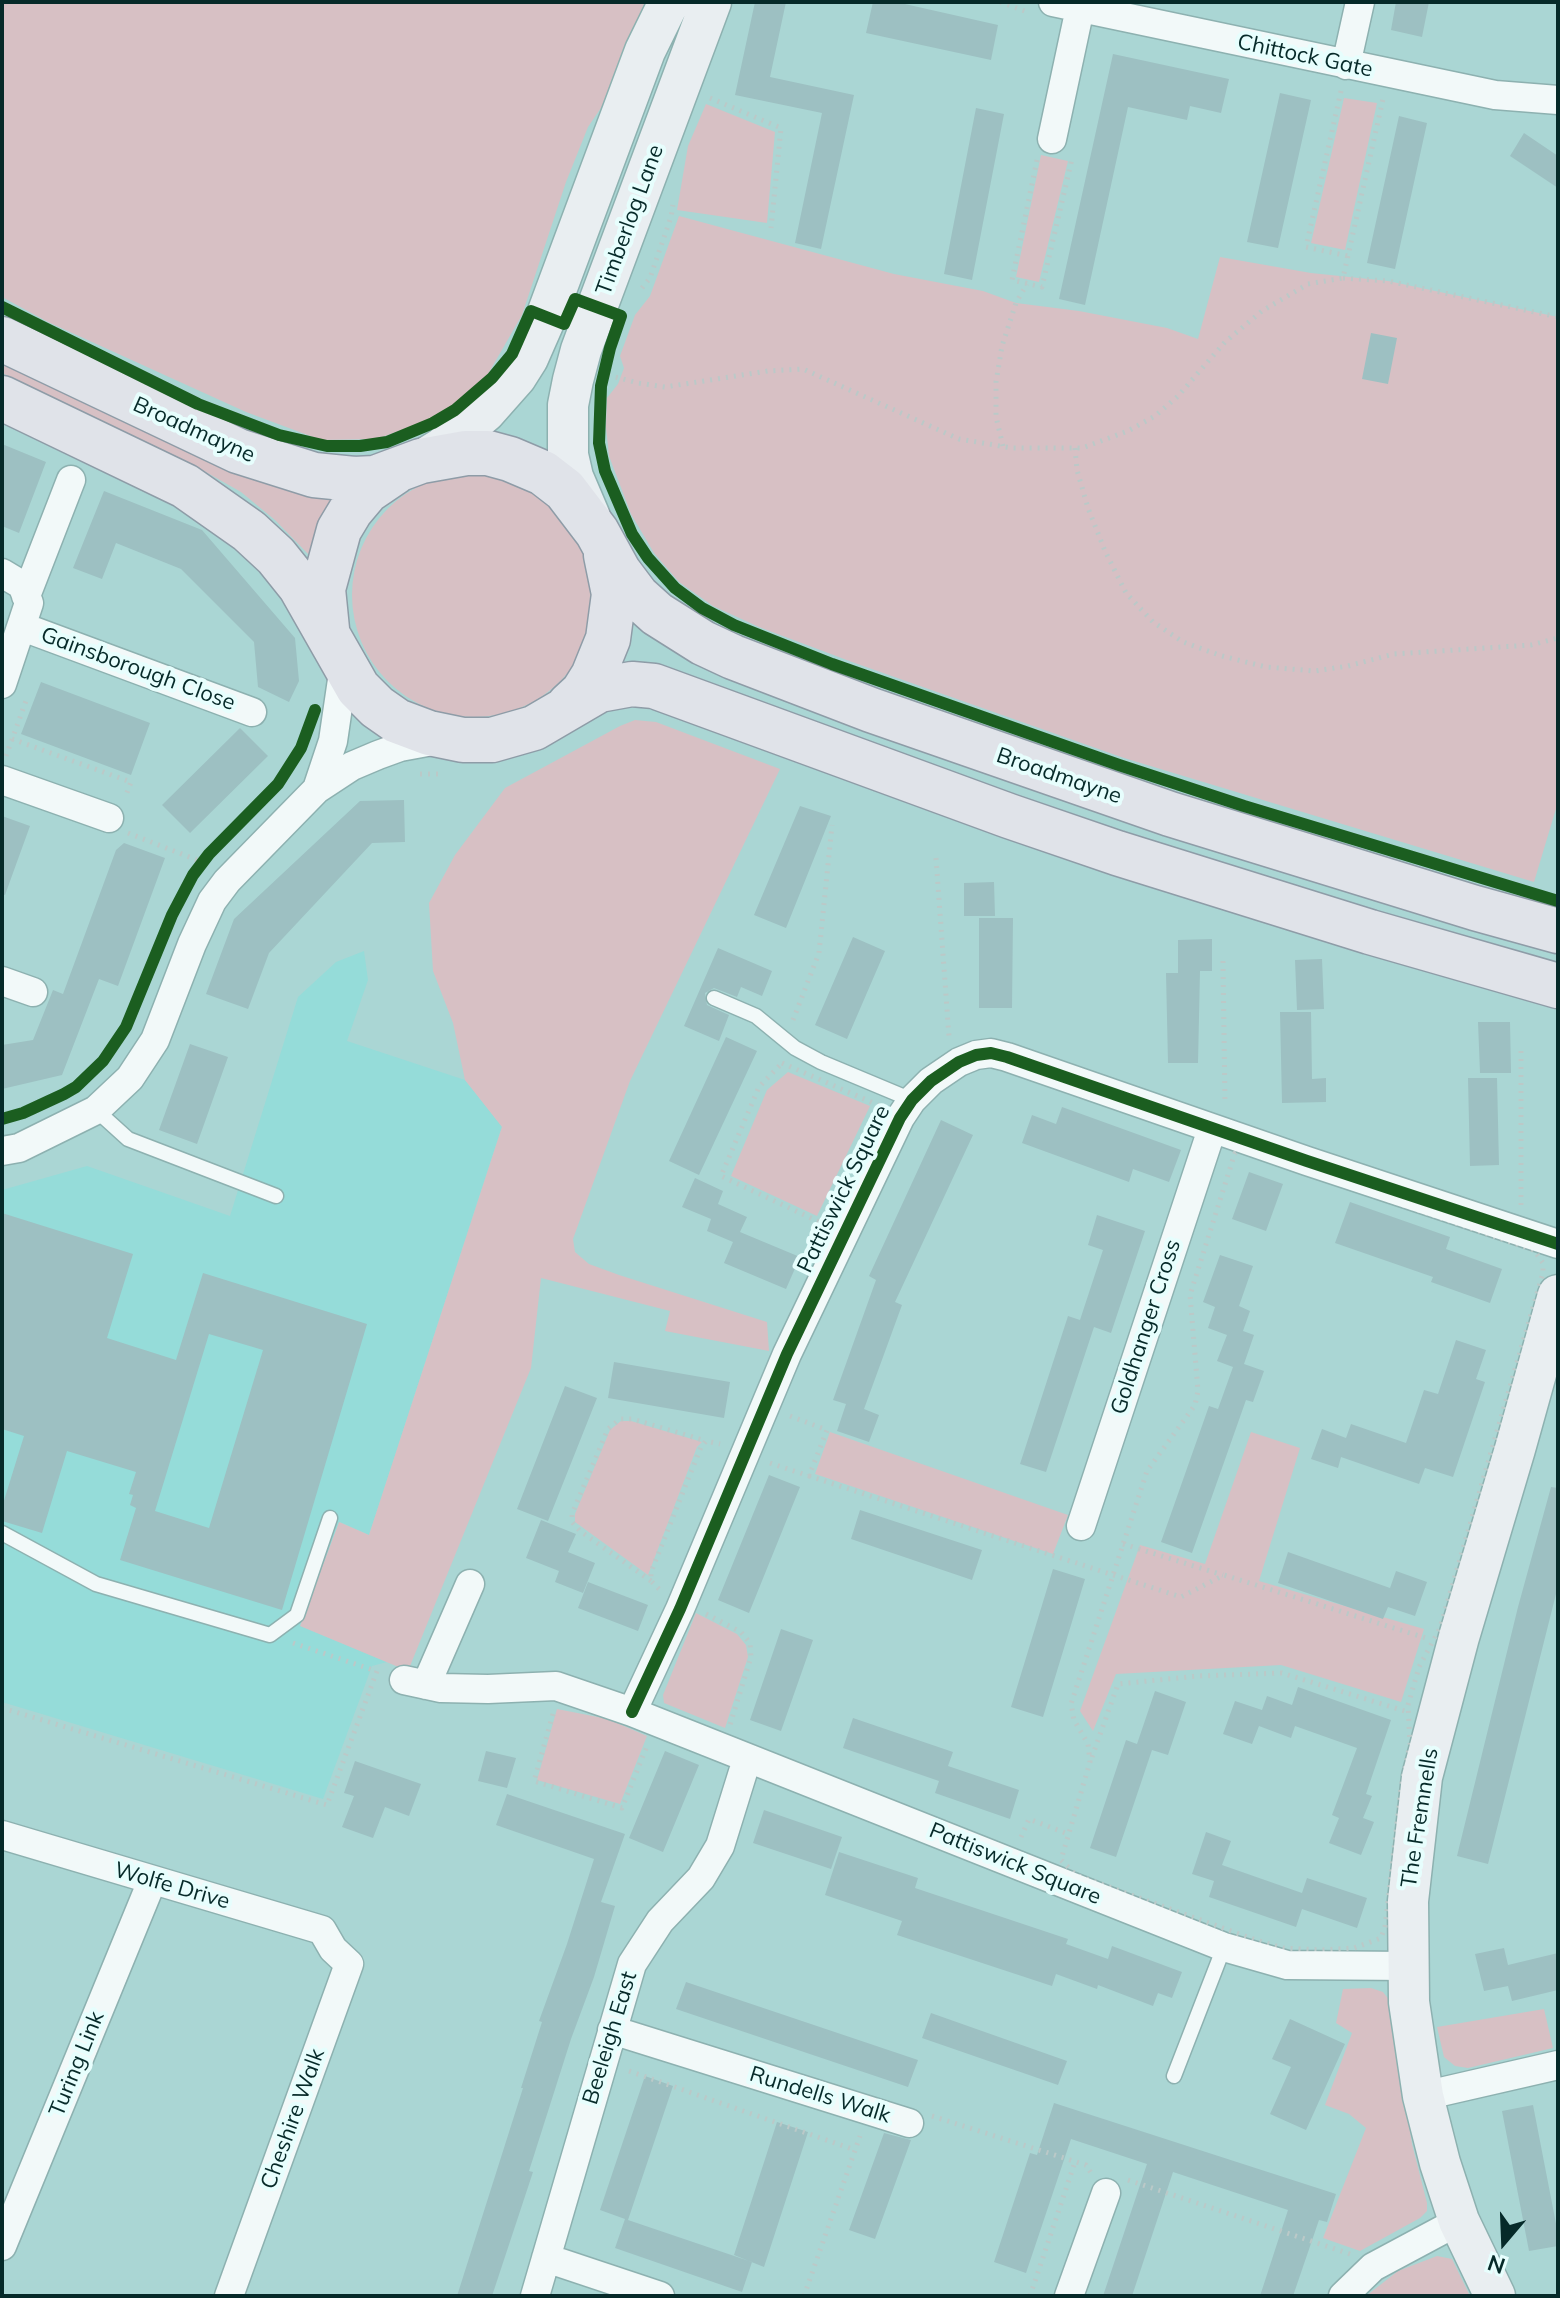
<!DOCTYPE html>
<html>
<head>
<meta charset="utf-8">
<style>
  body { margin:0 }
  #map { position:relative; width:1560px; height:2298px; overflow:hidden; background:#aad6d4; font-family:Mulish,sans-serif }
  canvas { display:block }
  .frame { position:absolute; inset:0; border:4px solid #062a29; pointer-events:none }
  .north { position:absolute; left:1464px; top:2202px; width:80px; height:80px; -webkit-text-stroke:6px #e7fefd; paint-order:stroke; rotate:199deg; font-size:22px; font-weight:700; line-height:32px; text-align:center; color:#062a29 }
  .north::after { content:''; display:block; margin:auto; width:28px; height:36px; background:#062a29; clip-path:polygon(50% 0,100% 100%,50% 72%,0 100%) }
</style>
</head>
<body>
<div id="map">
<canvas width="1560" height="2298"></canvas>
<div class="frame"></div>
<div class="north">N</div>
</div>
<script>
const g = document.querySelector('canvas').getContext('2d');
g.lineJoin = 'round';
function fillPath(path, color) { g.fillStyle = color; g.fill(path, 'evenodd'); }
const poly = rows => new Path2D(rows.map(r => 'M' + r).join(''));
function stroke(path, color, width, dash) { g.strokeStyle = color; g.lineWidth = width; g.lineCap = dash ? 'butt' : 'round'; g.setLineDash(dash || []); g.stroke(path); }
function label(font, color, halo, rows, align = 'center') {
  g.font = font + ' Mulish,sans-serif'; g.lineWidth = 8; g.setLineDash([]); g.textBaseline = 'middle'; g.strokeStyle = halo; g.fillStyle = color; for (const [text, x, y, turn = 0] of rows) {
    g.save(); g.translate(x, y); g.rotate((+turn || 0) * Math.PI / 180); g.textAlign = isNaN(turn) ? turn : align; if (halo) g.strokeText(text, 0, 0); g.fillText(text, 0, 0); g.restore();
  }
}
fillPath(poly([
  [364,951,368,980,347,1041,465,1080,502,1126,369,1535,340,1522,301,1626,387,1662,372,1666,323,1799,2,1702,2,1190,87,1166,230,1216,298,997,336,962]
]), '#95dcd9');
fillPath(poly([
  [2,2,645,2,607,99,588,127,566,182,522,315,488,374,443,415,377,439,321,440,246,412,48,322,2,297],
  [1344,98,1377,103,1345,250,1311,243],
  [706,104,775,132,767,223,677,210,688,146],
  [1041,155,1068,161,1039,282,1016,277],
  [679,216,894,274,983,291,1016,303,1079,311,1167,328,1198,339,1220,257,1311,273,1388,281,1558,317,1558,802,1534,882,1124,758,852,662,759,627,713,606,679,582,654,553,631,514,609,456,606,427,607,398,618,384,624,368,620,356,635,315,650,296],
  [2,346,336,492,309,555,275,520,241,492,204,471,2,373],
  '352 595a122 122 0 1 1 244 0a122 122 0 1 1-244 0Z',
  [635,720,656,722,780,769,630,1081,573,1239,575,1252,589,1264,619,1275,767,1322,769,1351,665,1331,670,1311,541,1278,531,1368,408,1671,300,1626,339,1522,369,1535,502,1127,465,1080,453,1023,433,971,429,903,455,855,505,788,620,726],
  [788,1072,870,1106,817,1216,731,1176,767,1090],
  [621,1421,631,1421,702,1442,697,1447,648,1575,575,1522,575,1514,610,1430],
  [830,1432,1068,1515,1053,1554,815,1474],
  [1251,1432,1300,1448,1259,1581,1424,1629,1401,1702,1281,1665,1116,1674,1093,1731,1080,1711,1140,1545,1205,1564],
  [696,1613,737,1634,746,1645,748,1657,725,1728,664,1703,663,1695],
  [557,1709,608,1719,647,1736,620,1804,537,1780],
  [1371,1988,1383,1992,1390,2001,1412,2144,1427,2203,1427,2211,1420,2218,1360,2251,1323,2238,1366,2128,1349,2114,1325,2105,1352,2033,1336,2023,1343,1989],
  [1544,2009,1553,2048,1468,2068,1455,2066,1444,2057,1437,2027],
  [1437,2256,1452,2259,1470,2296,1366,2296,1398,2271]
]), '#d7c0c4');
fillPath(poly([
  [755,2,786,2,770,77,854,95,821,249,795,243,822,113,735,95],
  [873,2,896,2,998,25,991,60,866,33],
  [1396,2,1429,2,1422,37,1391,30],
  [1113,54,1229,79,1221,113,1190,106,1187,120,1128,107,1085,305,1059,299],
  [1280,93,1311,100,1278,248,1247,242],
  [976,108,1004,114,972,280,944,274],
  [1399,116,1427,123,1395,269,1367,263],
  [1524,133,1558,156,1558,188,1510,156],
  [1371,333,1397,338,1388,384,1362,379],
  [2,444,46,462,19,533,2,526],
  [104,491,202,530,295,638,299,681,289,702,258,687,254,642,181,569,116,543,102,579,73,568],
  [41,682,150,723,131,775,21,734],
  [240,728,268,756,190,833,162,805],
  [404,800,405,842,372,843,269,953,248,1009,206,994,234,919,360,801],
  [800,806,831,816,786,928,754,915],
  [2,816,30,826,5,895,2,894],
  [124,843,165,858,118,986,99,979,62,1075,2,1089,2,1045,33,1040,53,990,63,994,116,850],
  [994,882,995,916,964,916,964,883],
  [979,918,1013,918,1012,1008,979,1008],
  [853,937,885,951,847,1039,815,1025],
  [1212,939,1212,971,1200,971,1198,1063,1168,1063,1166,973,1178,973,1178,940],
  [718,948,772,971,762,996,741,987,737,997,714,988,705,993,707,1005,729,1015,719,1041,684,1026],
  [1322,959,1324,1009,1297,1010,1295,960],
  [1280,1012,1311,1012,1312,1079,1326,1078,1326,1102,1282,1103],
  [1478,1022,1510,1022,1511,1073,1480,1073],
  [726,1037,757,1051,699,1175,669,1161],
  [190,1044,228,1057,197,1144,159,1130],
  [1468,1078,1497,1078,1499,1165,1470,1166],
  [1062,1107,1181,1150,1169,1182,1133,1169,1129,1182,1022,1143,1032,1115,1056,1124],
  [941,1120,973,1135,895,1302,902,1305,864,1409,879,1415,869,1442,837,1431,846,1404,833,1400,876,1280,869,1276],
  [1249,1172,1283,1184,1266,1231,1232,1219],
  [695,1178,723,1191,718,1204,747,1217,740,1232,800,1257,786,1289,724,1263,733,1242,707,1231,711,1219,682,1207],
  [1350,1202,1450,1237,1446,1249,1502,1269,1490,1303,1431,1282,1433,1277,1335,1243],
  [2,1213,133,1254,107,1338,176,1360,203,1273,367,1324,282,1610,120,1560,136,1508,130,1505,133,1495,129,1494,136,1472,67,1451,42,1533,2,1521,2,1507,24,1436,2,1429],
  [209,1334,263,1350,209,1528,155,1511],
  [1097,1215,1145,1231,1111,1333,1094,1327,1046,1472,1020,1464,1068,1316,1080,1320,1103,1250,1088,1245],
  [1220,1255,1253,1266,1239,1306,1250,1311,1243,1331,1254,1335,1244,1364,1264,1371,1253,1402,1246,1400,1192,1553,1161,1542,1209,1406,1218,1409,1233,1367,1217,1361,1227,1335,1208,1328,1215,1307,1203,1302],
  [1456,1340,1486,1350,1476,1379,1485,1382,1453,1477,1425,1468,1419,1484,1341,1457,1338,1468,1311,1459,1322,1429,1346,1438,1351,1424,1406,1443,1424,1390,1438,1394],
  [614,1362,730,1382,724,1418,608,1398],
  [565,1386,597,1398,548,1521,517,1509],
  [769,1475,800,1487,749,1613,718,1600],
  [1551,1487,1558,1488,1558,1586,1488,1864,1457,1856,1518,1607],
  [860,1510,982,1550,972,1580,851,1539],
  [541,1520,576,1534,568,1552,595,1563,583,1593,555,1582,559,1571,526,1558],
  [1288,1552,1390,1588,1396,1571,1427,1582,1415,1616,1388,1607,1383,1619,1278,1583],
  [1053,1569,1085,1579,1043,1717,1011,1707],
  [588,1582,648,1605,638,1631,578,1608],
  [781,1629,813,1640,781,1731,750,1720],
  [1298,1687,1391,1720,1366,1794,1372,1796,1363,1818,1374,1822,1361,1855,1329,1843,1339,1818,1332,1815,1357,1748,1295,1726,1291,1738,1259,1726,1252,1744,1223,1734,1235,1701,1262,1710,1267,1696,1292,1705],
  [1155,1691,1186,1702,1168,1755,1152,1750,1116,1857,1090,1848,1126,1740,1137,1744],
  [853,1718,953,1752,948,1766,1019,1790,1010,1819,935,1793,939,1781,843,1748],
  [486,1751,516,1758,507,1788,478,1781],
  [665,1751,699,1765,663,1852,629,1838],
  [355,1761,421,1784,409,1816,385,1807,373,1838,342,1827,354,1796,344,1793],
  [507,1794,625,1834,601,1902,615,1906,594,1977,571,2039,529,2171,533,2172,492,2296,457,2296,523,2088,521,2088,542,2022,539,2021,567,1944,594,1859,496,1825],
  [764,1810,842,1837,831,1869,753,1843],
  [1206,1832,1231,1841,1222,1865,1302,1893,1307,1878,1367,1898,1357,1928,1302,1909,1296,1927,1209,1897,1214,1881,1192,1874],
  [839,1852,918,1878,915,1888,1068,1939,1066,1944,1108,1959,1112,1946,1182,1972,1172,1998,1158,1993,1153,2006,1098,1985,1097,1989,1056,1974,1052,1986,897,1935,902,1921,825,1895],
  [1504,1948,1508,1965,1558,1953,1558,1990,1512,2001,1508,1986,1484,1991,1475,1954],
  [686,1982,918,2060,908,2087,676,2009],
  [931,2013,1067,2061,1058,2085,922,2038],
  [1290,2019,1345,2044,1306,2130,1270,2114,1291,2067,1272,2059],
  [645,2076,673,2086,628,2220,752,2262,742,2292,615,2248,625,2219,600,2210],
  [1054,2103,1336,2194,1327,2222,1319,2220,1293,2296,1260,2296,1288,2210,1173,2172,1132,2296,1103,2296,1147,2164,1071,2139,1026,2273,994,2262,1030,2153,1037,2155],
  [1533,2105,1558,2234,1558,2246,1529,2251,1502,2111],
  [777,2122,808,2132,764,2267,734,2255],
  [884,2133,911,2140,875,2239,849,2230]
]), '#9dc0c2');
const lane = poly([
  [714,998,756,1016,795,1048,821,1062,912,1100],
  [96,1110,128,1139,276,1196],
  [2,1533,96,1584,270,1635,297,1615,330,1518],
  [1174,2076,1224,1947]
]);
const street = poly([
  [1053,2,1495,95,1558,100],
  [1346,65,1360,2],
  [1052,139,1080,8],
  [2,573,22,585,29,603,2,684],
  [26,596,71,480],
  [23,627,252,712],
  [2,780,109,818],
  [317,789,333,741,344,666],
  [2,981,33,992],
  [2,1151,19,1148,96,1110,130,1078,155,1040,192,944,212,901,227,881,317,789,352,766,378,755,400,747,438,740],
  [1081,1526,1212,1129],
  [404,1680,441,1688,488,1689,556,1686,632,1712,1224,1947,1287,1965,1408,1966],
  [426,1685,470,1584],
  [632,1712,680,1609,787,1354,900,1118,912,1100,931,1081,959,1062,976,1055,991,1053,1007,1057,1307,1161,1558,1244],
  [2,1835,322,1930,333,1949,349,1964,229,2296],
  [612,2030,909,2123],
  [1423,2096,1558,2065],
  [2,2246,152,1881],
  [546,2258,660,2296],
  [535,2296,632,1964,660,1921,701,1878,720,1846,747,1759],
  [1069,2296,1106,2193],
  [1343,2296,1373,2267,1459,2221]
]);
const secondary = poly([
  [421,461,442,448,485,412,516,377,528,358,546,317,645,51,669,2],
  [590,517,573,477,568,455,568,405,573,380,581,350,711,2],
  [1495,2296,1459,2221,1440,2163,1423,2096,1409,2002,1408,1901,1422,1777,1459,1637,1515,1449,1558,1295]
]);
const primary = poly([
  [2,339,238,451,314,475,354,479,375,478,421,461,466,453,488,453,510,459,543,473,565,490,597,532,619,572,637,596,657,614,703,643,733,657,871,710,1170,814,1475,908,1558,931],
  [2,398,185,486,249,531,276,556,300,586,358,688,377,707,397,721,429,733,463,740,492,740,534,728,599,690,632,684,654,686,1009,816,1117,853,1370,932,1558,986],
  [327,629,323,589,339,530,351,510,367,491,395,472],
  [569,705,583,692,593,676,608,639,614,594,606,555]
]);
stroke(lane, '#8db1b0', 17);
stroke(street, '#8db1b0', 31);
stroke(secondary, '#8db1b0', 43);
stroke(primary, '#8e9ca7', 47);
stroke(poly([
  [1000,2,1030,13],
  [1341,91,1306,247,1348,256],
  [710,98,781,128,771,228],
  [1037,160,1012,280,1042,287,1072,159],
  [1343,278,1388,281,1558,317],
  [642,288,650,278,671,217,673,205],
  [608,375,638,383,665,387,768,371,803,369,959,439,1012,448,1082,448,1128,431,1155,416,1178,396,1225,342,1262,311,1308,284,1343,278,1383,99],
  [1003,446,996,417,996,382,1002,346,1016,303,1027,284],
  [1075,448,1077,470,1088,508,1105,551,1126,593,1153,622,1183,642,1222,656,1266,667,1315,671,1348,666,1394,654,1531,645,1558,638],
  [12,739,131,782,125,798],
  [6,756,27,698],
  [420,774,442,774],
  [128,833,202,862],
  [936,858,949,1037],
  [1223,961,1225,1105],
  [793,1020,819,953,832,825],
  [782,1063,887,1109,828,1226,721,1176,759,1087,782,1063],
  [1244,1150,1525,1247,1534,1250,1543,1263,1543,1273,1440,1628,1419,1667,1408,1705,1410,1744,1401,1788,1385,1927,1381,1938,1354,1948,1322,1950,1283,1948,1256,1940,1076,1875,1061,1860,1090,1762,1088,1744,1074,1720,1071,1704,1147,1471,1195,1405,1198,1391,1190,1295,1233,1159,1235,1153,1244,1150],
  [1521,1205,1521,1048],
  [770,1463,809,1476,827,1430,790,1416],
  [809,1476,1181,1597,1224,1575,1426,1638],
  [1123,1544,1223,1575],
  [651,1581,580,1531,572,1522,572,1514,608,1429,620,1419,632,1419,706,1441],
  [659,1589,651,1581,651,1572,701,1447,706,1441,720,1444],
  [706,1614,741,1632,750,1643,751,1657,730,1725],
  [293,1643,376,1671],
  [2,1708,327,1805,377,1671],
  [553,1714,534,1781,622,1808,647,1746],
  [1092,1757,1118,1684,1198,1676,1282,1673,1408,1712],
  [1021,1837,1029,1819,1068,1834],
  [629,2071,855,2150],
  [932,2116,1086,2165,1091,2173],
  [1128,2180,1350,2254],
  [804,2296,860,2136],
  [1030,2296,1075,2162]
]), '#bbc9c8', 5, [2, 6]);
stroke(lane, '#f2f9f9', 14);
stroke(street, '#f2f9f9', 28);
stroke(secondary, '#e9eef1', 40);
stroke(primary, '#e0e3e9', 44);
stroke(poly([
  [2,307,198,404,279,435,327,446,360,446,387,442,433,423,455,410,492,378,512,354,531,311,564,324,575,299,621,316,610,348,601,386,599,443,605,471,632,534,648,558,675,588,702,608,734,625,832,664,1119,765,1244,806,1558,901],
  [2,1119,23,1113,64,1094,76,1087,103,1061,126,1027,172,915,193,875,209,854,278,784,301,748,315,710],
  [632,1712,680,1609,787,1354,900,1118,912,1100,931,1081,959,1062,976,1055,991,1053,1007,1057,1307,1161,1558,1244]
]), '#1b5e20', 12);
label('22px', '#062a29', '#e7fefd', [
  ["Chittock Gate",1305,56,12],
  ["Timberlog Lane",630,220,-70],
  ["Broadmayne",194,430,24],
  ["Gainsborough Close",138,669,20],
  ["Broadmayne",1059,776,19],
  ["Pattiswick Square",844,1189,-64],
  ["Goldhanger Cross",1146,1327,-72],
  ["The Fremnells",1420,1818,-81],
  ["Pattiswick Square",1015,1864,22],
  ["Wolfe Drive",172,1886,16],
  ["Beeleigh East",610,2038,-73],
  ["Turing Link",77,2064,-68],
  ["Rundells Walk",820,2095,17],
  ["Cheshire Walk",293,2119,-70]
]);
</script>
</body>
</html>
